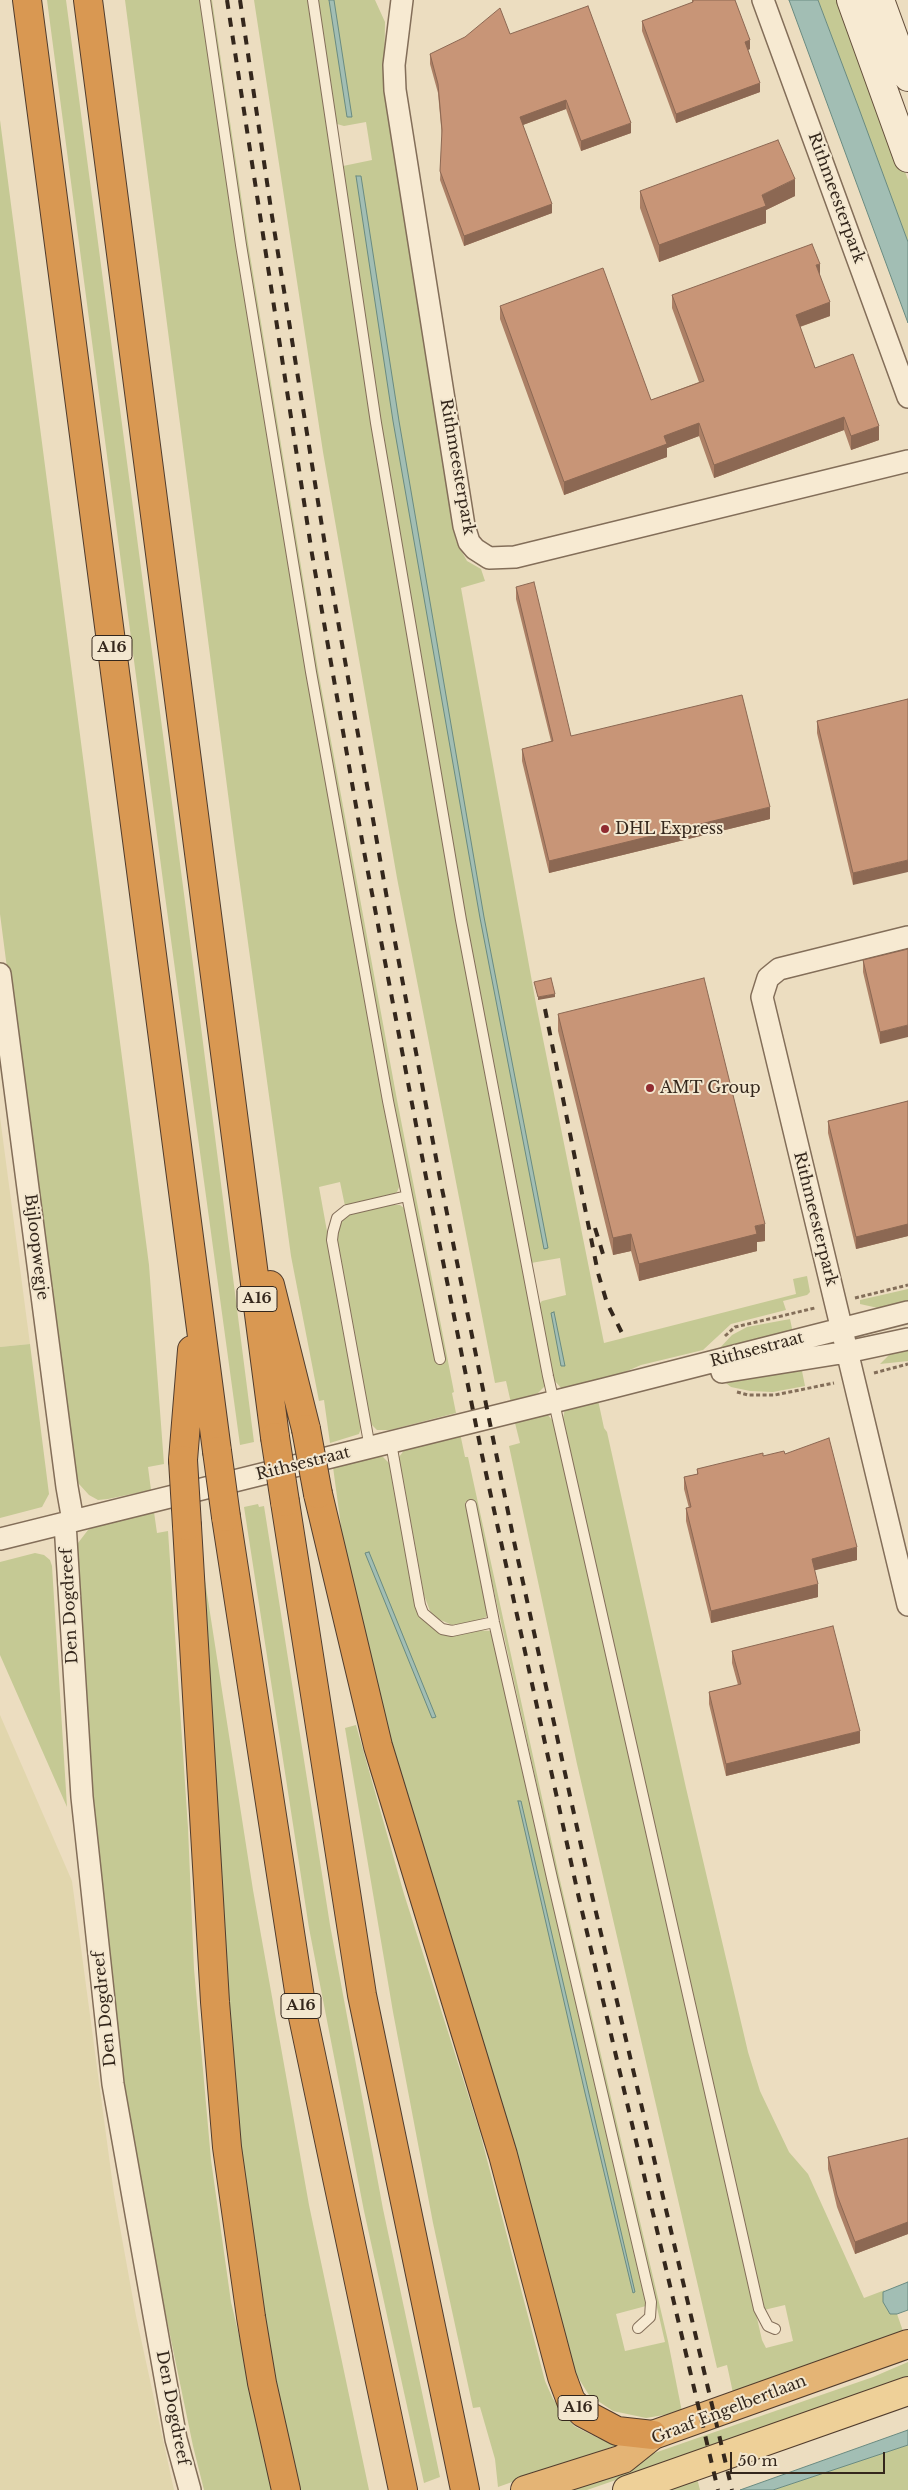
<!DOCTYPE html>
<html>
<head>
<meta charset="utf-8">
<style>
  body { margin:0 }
  #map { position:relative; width:908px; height:2490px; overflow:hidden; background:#ecddc0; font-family:"Libre Baskerville",serif }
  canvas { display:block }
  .scale { position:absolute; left:730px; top:2452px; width:155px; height:22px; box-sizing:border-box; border:2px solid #34271c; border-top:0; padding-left:6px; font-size:15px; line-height:18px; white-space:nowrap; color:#34271c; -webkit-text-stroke:4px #f3e7cf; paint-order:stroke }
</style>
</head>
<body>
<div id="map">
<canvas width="908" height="2490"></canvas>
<div class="scale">50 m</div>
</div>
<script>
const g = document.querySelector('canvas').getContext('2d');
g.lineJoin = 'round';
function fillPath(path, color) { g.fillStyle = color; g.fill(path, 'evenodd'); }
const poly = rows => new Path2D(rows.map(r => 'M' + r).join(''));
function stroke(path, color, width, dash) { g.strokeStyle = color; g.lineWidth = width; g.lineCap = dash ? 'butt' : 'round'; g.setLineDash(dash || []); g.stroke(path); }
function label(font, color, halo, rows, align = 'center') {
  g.font = font + ' "Libre Baskerville",serif'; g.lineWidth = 4; g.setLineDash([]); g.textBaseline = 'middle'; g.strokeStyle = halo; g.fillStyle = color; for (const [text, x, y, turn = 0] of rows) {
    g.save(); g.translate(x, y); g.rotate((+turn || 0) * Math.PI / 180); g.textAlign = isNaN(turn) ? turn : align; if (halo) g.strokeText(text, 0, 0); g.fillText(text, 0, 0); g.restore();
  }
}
fillPath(poly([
  [0,1117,30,1344,0,1347],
  [0,1715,72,1881,114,2194,136,2316,174,2490,0,2490]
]), '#e1d6ad');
fillPath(poly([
  [47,0,66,0,184,894,254,1442,240,1445,165,896],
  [125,0,201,0,271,460,344,888,400,1185,397,1192,391,1195,345,1206,340,1182,319,1187,362,1425,359,1434,330,1443,324,1400,319,1401,291,1256,235,848],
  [209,0,212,0,248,243,318,670,397,1100,454,1392,452,1393,456,1413,390,1430,377,1430,371,1424,336,1240,341,1220,348,1215,388,1205,400,1205,404,1208,437,1363,444,1362,392,1101,315,671,245,244],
  [254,0,308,0,372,424,546,1385,538,1393,511,1403,506,1381,495,1383,397,878,323,452],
  [317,0,375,0,385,22,384,89,456,541,467,561,481,569,485,581,461,588,536,1004,604,1343,796,1294,793,1279,807,1276,810,1292,807,1295,783,1301,786,1310,731,1324,703,1350,641,1365,618,1375,563,1390,553,1379,539,1304,542,1301,566,1295,560,1258,531,1263,465,920,380,424,342,170,343,166,372,160,366,122,344,126,337,124,334,120],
  [818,0,844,0,908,180,908,242],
  [0,120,149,1265,164,1464,148,1467,151,1490,108,1499,98,1500,89,1495,79,1484,73,1472,70,1456,0,914],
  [908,1289,908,1305,887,1310,860,1304,860,1300],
  [790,1319,793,1333,717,1351,732,1335,747,1327],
  [30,1344,49,1494,42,1507,0,1518,0,1347],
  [908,1348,908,1361,880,1364,889,1355],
  [801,1366,805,1386,773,1392,750,1391,731,1387,721,1379],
  [598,1400,604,1428,607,1432,686,1788,748,2052,760,2091,789,2152,808,2174,864,2298,885,2290,883,2292,894,2314,897,2314,904,2334,733,2393,727,2365,717,2368,577,1764,509,1446,520,1443,515,1423,547,1414,553,1421,762,2340,766,2348,793,2341,785,2305,764,2310,563,1419,565,1408],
  [460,1433,465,1457,468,1457,559,1876,668,2341,682,2412,646,2418,613,2411,589,2395,574,2371,404,1799,343,1541,333,1467,376,1457,383,1457,392,1466,427,1621,471,1630,493,1631,647,2303,646,2306,616,2314,625,2351,665,2342,557,1876,474,1500,465,1502,489,1612,486,1617,477,1621,452,1625,436,1618,430,1611,424,1595,399,1457,405,1449],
  [258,1504,259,1507,264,1506,330,1925,383,2209,440,2477,424,2483,364,2211,309,1928,244,1507],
  [154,1512,157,1533,168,1531,188,1828,194,1969,211,2160,231,2302,276,2490,204,2490,193,2446,135,2166,109,1973,93,1833,76,1552,78,1543,88,1530,96,1525],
  [199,1542,253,1890,309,2205,369,2490,292,2490,236,2163],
  [35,1553,44,1555,50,1560,52,1566,67,1807,0,1655,0,1562],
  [356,1725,404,1894,479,2129,545,2381,553,2399,574,2426,598,2438,623,2443,498,2487,495,2459,480,2407,473,2408,433,2223,393,2012,345,1728],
  [908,2362,908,2379,587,2490,548,2490,873,2377],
  [908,2445,908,2490,773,2490,854,2462],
  [696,2474,700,2490,662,2490]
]), '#c5c994');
const water = poly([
  [329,0,334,0,352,117,347,117,329,0],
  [789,0,818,0,858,106,908,242,908,323,789,0],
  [356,176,361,176,399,421,484,917,548,1248,544,1249,480,918,393,421,356,176],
  [554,1312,565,1366,561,1366,551,1313,554,1312],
  [369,1552,436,1717,432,1718,365,1553,369,1552],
  [518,1801,521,1801,635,2292,633,2293,585,2093,518,1801],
  [908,2282,908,2310,897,2314,890,2314,883,2302,883,2292,908,2282],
  [908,2430,908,2445,773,2490,740,2490,908,2430]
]);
fillPath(water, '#a2beb4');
stroke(water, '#6a8b81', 1);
const service = poly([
  [205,0,241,245,311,672,388,1101,440,1359],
  [313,0,376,423,461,920,548,1376,759,2309,768,2326,775,2329],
  [391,1443,420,1605,423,1613,442,1629,452,1631,494,1622],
  [370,1448,332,1240,333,1232,337,1218,347,1210,407,1196],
  [471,1505,494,1622,552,1878,651,2302,650,2317,638,2328]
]);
const minor = poly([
  [402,0,394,65,395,90,464,526,469,542,475,549,489,558,515,557,908,461],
  [763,0,908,397],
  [908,937,779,969,768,978,762,997,908,1605],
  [0,974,67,1487,73,1521],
  [722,1372,847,1352,908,1339],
  [65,1523,82,1797,113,2084,176,2439,190,2490],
  [0,1539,605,1389,908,1312]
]);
const secondary = poly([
  [851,0,908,158],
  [880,0,908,77]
]);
const primary = poly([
  [627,2490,908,2391]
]);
const trunk = poly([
  [525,2490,623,2459,653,2435,908,2344]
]);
const motorway = poly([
  [27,0,217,1451],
  [88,0,275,1437],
  [270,1285,306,1429],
  [183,1460,192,1350],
  [318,1494,378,1746,503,2155,562,2377,571,2401,583,2413,617,2431,653,2435],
  [285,1502,362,1995,465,2490],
  [226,1517,303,2017,403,2490],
  [187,1526,215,2002,227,2147,251,2317,262,2383,286,2490]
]);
stroke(service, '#836e59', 12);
stroke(minor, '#836e59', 24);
stroke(secondary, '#654f3c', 30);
stroke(primary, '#513c2d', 30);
stroke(trunk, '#513c2d', 30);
stroke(motorway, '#513c2d', 30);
stroke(poly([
  [855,1298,908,1285],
  [725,1336,735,1327,815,1308],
  [874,1373,908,1364],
  [737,1392,748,1395,775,1395,834,1383]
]), '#836e59', 3, [4, 2.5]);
stroke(service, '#f7ead2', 10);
stroke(minor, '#f7ead2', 21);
stroke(secondary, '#f7ead2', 28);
stroke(primary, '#eed098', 28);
stroke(trunk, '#e4b475', 28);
stroke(motorway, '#d99852', 28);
stroke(poly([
  [227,0,312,554,363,846,426,1177,482,1455,578,1894,718,2490],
  [240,0,272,216,329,570,389,910,440,1179,515,1546,591,1891,732,2490],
  [545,1009,598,1273,607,1303,623,1335],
  [595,1228,603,1254]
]), '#34271c', 4, [9, 9]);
const motorwayBridge = poly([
  [306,1429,318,1494],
  [275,1437,285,1502],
  [217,1451,226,1517],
  [183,1460,187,1526]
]);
stroke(motorwayBridge, '#513c2d', 30, []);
stroke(motorwayBridge, '#d99852', 28);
fillPath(poly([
  [692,0,735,0,750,49,748,50,760,92,676,123,642,31,642,21,692,3],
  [510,34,631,133,581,151,566,109,523,125,552,213,464,246,440,180,442,137,438,93,430,64,430,54],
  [640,191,795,196,766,210,766,223,659,262,640,208],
  [820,275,830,316,800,327,815,368,879,440,851,450,844,430,714,478,699,436,667,448,667,457,564,495,500,319,500,306,651,400,699,382,672,308,672,295],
  [516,587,571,736,770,819,549,873,522,761,522,749,551,741,516,599],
  [908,699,853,885,817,733,817,721],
  [908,949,880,1044,863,972,863,960],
  [558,1014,765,1241,757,1242,757,1251,639,1281,631,1251,613,1255,558,1031],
  [908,1101,908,1236,856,1249,828,1133,828,1121],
  [785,1454,857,1560,814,1570,818,1597,711,1623,686,1521,686,1508,689,1508,684,1489,684,1477,697,1474,697,1469,763,1456],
  [732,1651,860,1743,726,1776,709,1704,709,1692,738,1685,732,1663],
  [908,2138,908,2234,855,2254,837,2207,828,2169,828,2157]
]), '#ac8066');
fillPath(poly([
  [750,40,750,49,745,51,745,42],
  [760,83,760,92,676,123,676,114],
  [566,100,566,109,520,126,520,117],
  [631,123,631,133,581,151,581,141],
  [795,179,795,196,766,210,766,223,659,262,659,245],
  [552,204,552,213,464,246,464,236],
  [820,264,820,277,816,265],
  [830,302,830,316,796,328,796,315],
  [844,417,844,430,714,478,714,465],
  [699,423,699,436,667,448,667,457,564,495,564,482,664,436],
  [879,426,879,440,851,450,851,436],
  [770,807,770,819,549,873,549,861],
  [908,860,908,872,853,885,853,873],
  [555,994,555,997,538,1000,538,997],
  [908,1025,908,1037,880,1044,880,1032],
  [765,1224,765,1241,757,1242,757,1251,639,1281,639,1264,755,1226],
  [908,1224,908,1236,856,1249,856,1237],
  [631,1234,631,1251,613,1255,613,1238],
  [857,1547,857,1560,812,1571,812,1559],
  [818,1584,818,1597,711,1623,711,1611],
  [860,1731,860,1743,726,1776,726,1764],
  [908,2222,908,2234,855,2254,855,2242]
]), '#8c6853');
const building = poly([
  [693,0,735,0,750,40,745,42,760,83,676,114,642,21,693,2,693,0],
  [588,6,631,123,581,141,566,100,520,117,552,204,464,236,440,171,442,130,438,84,430,54,465,37,500,8,510,34,588,6],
  [778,140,795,179,762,195,766,206,659,245,640,191,778,140],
  [812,244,820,264,816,265,830,302,796,315,815,368,853,354,879,426,851,436,844,417,714,465,699,423,664,436,667,444,564,482,500,306,603,268,651,400,704,381,672,295,812,244],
  [534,582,571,736,742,695,770,807,549,861,522,749,553,741,516,587,534,582],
  [908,699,908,860,853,873,817,721,908,699],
  [908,949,908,1025,880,1032,863,960,908,949],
  [551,978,555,994,538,997,534,982,551,978],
  [704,978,765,1224,755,1226,757,1234,639,1264,631,1234,613,1238,558,1014,704,978],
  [908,1101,908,1224,856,1237,828,1121,908,1101],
  [829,1438,857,1547,812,1559,818,1584,711,1611,686,1508,691,1507,684,1477,698,1474,697,1469,763,1453,763,1456,784,1451,785,1454,829,1438],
  [833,1626,860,1731,726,1764,709,1692,741,1684,732,1651,833,1626],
  [908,2138,908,2222,855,2242,837,2195,828,2157,908,2138]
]);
fillPath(building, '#c89577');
stroke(building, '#8c6853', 1);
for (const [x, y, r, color] of [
  [605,829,5,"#902b30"],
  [650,1088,5,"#902b30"]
]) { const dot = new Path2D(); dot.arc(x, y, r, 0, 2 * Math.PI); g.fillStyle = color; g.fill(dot); stroke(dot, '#f3e7cf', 2); }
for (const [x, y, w] of [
  [112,648,40],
  [257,1299,40],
  [301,2006,40],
  [578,2408,40]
]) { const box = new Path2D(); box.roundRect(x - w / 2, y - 12.5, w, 25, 4); g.fillStyle = '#f3e7cf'; g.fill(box); stroke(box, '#34271c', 1); }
label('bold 15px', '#34271c', null, [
  ["A16",112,648],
  ["A16",257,1299],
  ["A16",301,2006],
  ["A16",578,2408]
]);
label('16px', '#34271c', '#f3e7cf', [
  ["Rithmeesterpark",836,198,70],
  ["Rithmeesterpark",457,467,80],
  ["Rithmeesterpark",815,1219,76],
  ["Bijloopwegje",36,1247,83],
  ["Rithsestraat",757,1350,-15],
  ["Rithsestraat",303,1464,-14],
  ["Den Dogdreef",70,1606,-93],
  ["Den Dogdreef",105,2009,-96],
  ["Den Dogdreef",172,2408,79],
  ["Graaf Engelbertlaan",729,2410,-21]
]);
label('16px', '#34271c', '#f3e7cf', [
  ["DHL Express",615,829],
  ["AMT Group",660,1088]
], 'left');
</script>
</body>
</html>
